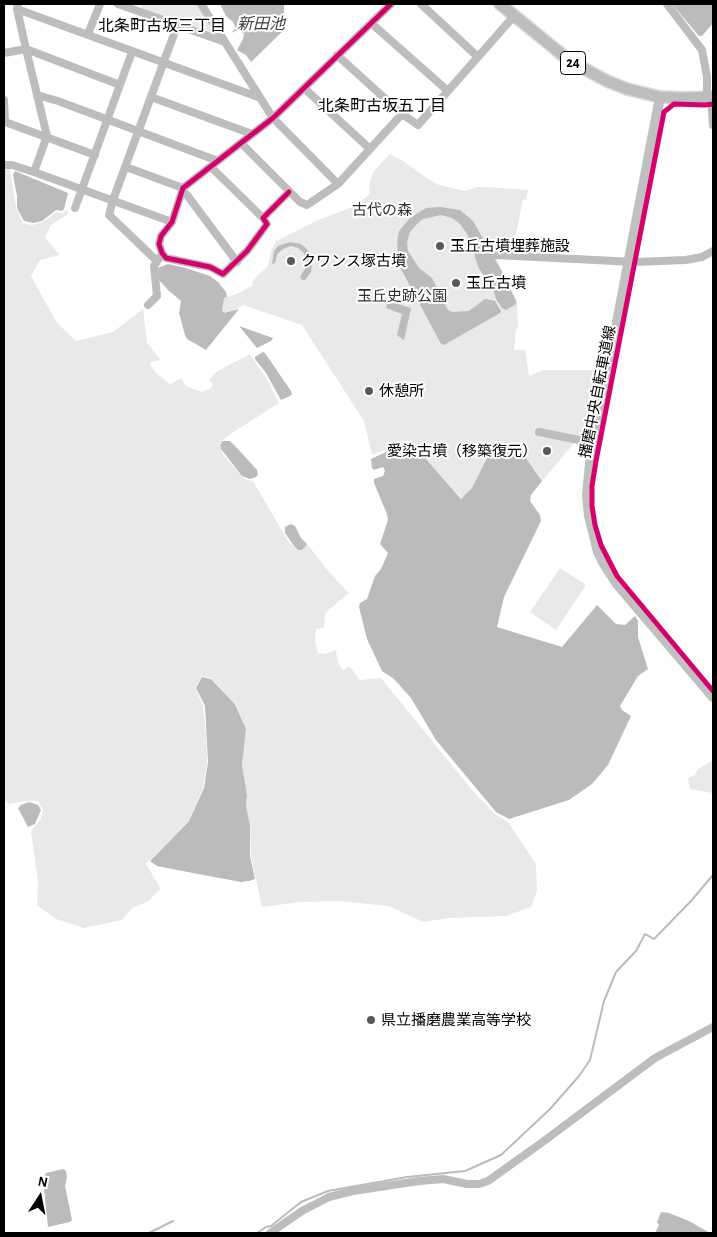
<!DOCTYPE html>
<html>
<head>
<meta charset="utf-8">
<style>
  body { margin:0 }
  #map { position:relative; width:717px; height:1237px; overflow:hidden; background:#fff; font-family:"Alegreya Sans",sans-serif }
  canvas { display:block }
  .frame { position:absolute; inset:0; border:5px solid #000; pointer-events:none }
  .north { position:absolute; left:15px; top:1172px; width:50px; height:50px; -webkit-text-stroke:4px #fff; paint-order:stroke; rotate:11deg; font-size:14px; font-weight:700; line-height:20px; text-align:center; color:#000 }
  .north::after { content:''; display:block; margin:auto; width:18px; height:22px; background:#000; clip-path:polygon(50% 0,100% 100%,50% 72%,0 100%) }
</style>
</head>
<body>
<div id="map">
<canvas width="717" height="1237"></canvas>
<div class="frame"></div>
<div class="north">N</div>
</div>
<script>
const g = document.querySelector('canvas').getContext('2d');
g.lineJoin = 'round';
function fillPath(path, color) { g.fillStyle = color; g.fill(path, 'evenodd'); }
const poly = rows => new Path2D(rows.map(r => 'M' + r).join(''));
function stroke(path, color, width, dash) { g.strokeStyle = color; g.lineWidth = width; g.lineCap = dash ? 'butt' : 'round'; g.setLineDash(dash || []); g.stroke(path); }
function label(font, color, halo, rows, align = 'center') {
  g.font = font + ' "Alegreya Sans","Noto Sans JP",sans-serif'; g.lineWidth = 4; g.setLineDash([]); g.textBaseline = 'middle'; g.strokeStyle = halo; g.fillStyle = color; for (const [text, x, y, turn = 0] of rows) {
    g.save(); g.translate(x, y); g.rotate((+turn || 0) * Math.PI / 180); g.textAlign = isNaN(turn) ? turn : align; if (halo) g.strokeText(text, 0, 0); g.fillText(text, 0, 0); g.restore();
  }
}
fillPath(poly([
  [143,4,197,4,213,31,211,36,141,10],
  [390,154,405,162,425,177,439,185,465,191,477,187,488,187,528,190,526,200,523,199,513,249,491,248,517,301,518,328,516,329,514,350,525,350,529,376,543,370,598,370,598,371,602,371,587,445,574,443,542,481,521,451,513,454,491,450,472,488,464,498,461,498,410,440,372,455,364,421,302,325,243,305,239,308,224,314,222,311,224,298,235,295,253,285,252,282,260,273,268,266,271,251,276,241,318,220,355,206,370,194,369,185,374,171],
  [4,168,10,169,16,207,23,223,32,225,43,222,56,212,63,213,67,209,68,214,51,225,45,238,60,255,40,260,31,276,57,323,76,341,113,332,143,309,147,343,161,360,151,362,150,365,155,372,170,384,181,378,186,386,202,392,211,388,213,384,209,380,216,372,250,354,268,381,279,403,232,433,221,441,219,445,224,456,241,475,245,479,253,481,288,541,297,550,302,550,308,545,329,572,349,593,325,613,324,628,316,629,315,641,318,653,325,654,336,650,337,660,342,669,344,670,349,666,360,680,381,678,472,790,495,814,508,822,536,864,537,891,531,907,506,916,449,918,423,922,389,906,339,901,300,902,262,907,251,856,250,824,246,806,247,795,242,765,246,729,236,704,211,678,202,676,195,688,203,706,206,735,207,762,203,788,189,820,146,864,161,889,147,902,132,908,122,920,84,928,56,919,37,905,38,882,31,831,41,819,43,810,38,801,25,801,9,804,4,798],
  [560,568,586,585,556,630,530,612],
  [713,760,713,793,690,789,688,778,695,775,698,769]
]), '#e9e9e9');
fillPath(poly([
  [220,4,284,4,284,30,251,62,246,55,237,50,243,39,244,34,238,30,231,33,236,28,233,22,226,16],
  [672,4,713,4,713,23,702,36,699,36],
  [15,171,68,193,64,209,62,211,56,210,42,221,33,223,24,221,17,208,17,196,13,175],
  [441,207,460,210,473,221,500,268,516,301,516,304,506,310,502,308,496,299,492,285,479,269,468,235,460,224,452,218,441,215,423,219,417,224,410,232,407,242,408,251,419,268,432,278,448,310,452,312,469,311,485,299,495,301,501,311,500,313,444,345,441,344,401,269,399,262,397,243,399,231,410,218,426,208],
  [290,242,301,244,306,248,313,258,311,272,305,280,302,280,300,277,306,267,307,259,303,252,298,248,291,246,283,249,277,254,275,263,272,264,274,251,278,246],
  [168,264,186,268,210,276,218,282,226,292,227,297,224,298,222,311,224,313,239,309,206,350,187,339,185,335,179,313,181,301,168,290,159,280,158,268],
  [395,303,411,308,404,340,397,335,402,314,386,308,387,304],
  [239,326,273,338,271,341,257,348],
  [263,352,265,353,291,391,292,394,290,396,281,400,266,373,255,359,255,357],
  [222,441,230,441,238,449,257,470,258,475,256,477,250,479,242,476,221,449,220,445],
  [407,442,414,445,461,499,472,488,491,450,513,454,521,451,542,481,531,495,530,501,540,515,541,521,504,597,497,627,562,647,597,605,616,624,625,625,635,616,638,621,638,637,648,669,638,676,620,706,622,710,631,716,608,765,592,784,569,800,509,819,496,812,436,740,411,698,394,679,382,671,367,639,359,607,360,603,367,599,375,576,381,569,388,553,380,544,388,520,387,514,374,483,374,479,383,476,385,471,383,467,374,470,372,468,371,459],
  [291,524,295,526,301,538,306,543,307,545,302,550,298,550,294,546,285,533,285,527],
  [202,677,211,679,235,704,246,729,242,765,247,795,246,806,250,825,250,856,255,879,249,881,241,882,198,874,157,866,150,861,189,821,204,788,208,762,205,706,196,688],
  [29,802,38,805,41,810,35,824,28,827,18,808,21,805],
  [63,1169,66,1171,67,1177,65,1186,72,1220,70,1222,48,1227,43,1179,46,1173],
  [661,1212,669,1213,689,1221,710,1233,655,1233,659,1225,657,1222]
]), '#bbb');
stroke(poly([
  [149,1233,173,1221],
  [257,1233,266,1227,271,1226,301,1202,328,1191,407,1177,465,1171,501,1155,550,1109,579,1076,590,1060,604,1001,616,972,636,951,645,934,654,939,691,901,713,875]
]), '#bbb', 2);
const primary = poly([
  [500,4,570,61,607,81,627,89,660,97,684,98,713,97]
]);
stroke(primary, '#dbdbdb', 14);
stroke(poly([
  [18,4,17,9,26,49,47,136,34,172],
  [118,4,225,42],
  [201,4,273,118,338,184,402,114],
  [421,4,478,57],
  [667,4,702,50,707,77,707,98],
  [17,9,258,97],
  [371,23,448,91],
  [88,34,100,4],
  [4,53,26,49,120,85],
  [337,55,402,114,418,125,514,16],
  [304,88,370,149],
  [37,95,58,101,218,161],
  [151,97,252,134],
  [711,97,713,125],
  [4,100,5,122,95,155],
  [241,143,300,202,307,205,338,184],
  [4,165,12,165,34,172,172,222],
  [126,167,183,188],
  [211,167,263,218],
  [182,192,187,195,237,262],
  [289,192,263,218,267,224,247,251,223,274,210,267,166,258,162,253,159,244,161,236,172,222,183,188,273,118,391,4],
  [75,208,132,52],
  [495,255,635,262,686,260,702,257,713,251],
  [157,261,109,215,113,200,177,26],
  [148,305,157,296,154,266,160,257],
  [539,432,594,443],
  [270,1233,302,1211,329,1197,353,1191,419,1181,443,1179,467,1184,479,1184,488,1181,544,1141,655,1058,713,1027]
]), '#bdbdbd', 8);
stroke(poly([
  [660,97,590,464,587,495,589,516,598,552,604,564,617,584,713,697]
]), '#c0c0c0', 10);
stroke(primary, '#bdbdbd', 11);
stroke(poly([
  [713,104,705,105,674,104,664,112,596,461,592,486,592,506,595,525,601,545,617,576,713,691],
  [289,192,263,218,267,224,247,251,223,274,210,267,166,258,162,253,159,244,161,236,172,222,183,188,273,118,391,4]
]), '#d6006c', 5);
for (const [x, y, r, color] of [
  [440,246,5,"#595959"],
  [291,261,5,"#595959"],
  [456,283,5,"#595959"],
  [369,391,5,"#595959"],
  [547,451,5,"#595959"],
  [371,1020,5,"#595959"]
]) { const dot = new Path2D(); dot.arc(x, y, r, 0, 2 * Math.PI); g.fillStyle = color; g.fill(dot); stroke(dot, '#fff', 2); }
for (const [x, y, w] of [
  [573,63,25]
]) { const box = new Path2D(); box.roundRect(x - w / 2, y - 11.5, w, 23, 4); g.fillStyle = '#fff'; g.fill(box); stroke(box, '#000', 1); }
label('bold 14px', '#000', null, [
  ["24",573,63]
]);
label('15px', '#2e2e2e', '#fff', [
  ["古代の森",382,210],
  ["玉丘史跡公園",402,296]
]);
label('15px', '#000', '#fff', [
  ["玉丘古墳埋葬施設",450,246],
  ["クワンス塚古墳",301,261],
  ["玉丘古墳",466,283],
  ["休憩所",379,391],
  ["愛染古墳（移築復元）",537,451,"right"],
  ["県立播磨農業高等学校",381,1020]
], 'left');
label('15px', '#000', '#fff', [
  ["播磨中央自転車道線",598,392,-79]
]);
label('italic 16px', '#3f3f3f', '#fff', [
  ["新田池",261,24]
]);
label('16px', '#000', '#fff', [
  ["北条町古坂三丁目",162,26],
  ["北条町古坂五丁目",382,106]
]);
</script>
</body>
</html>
